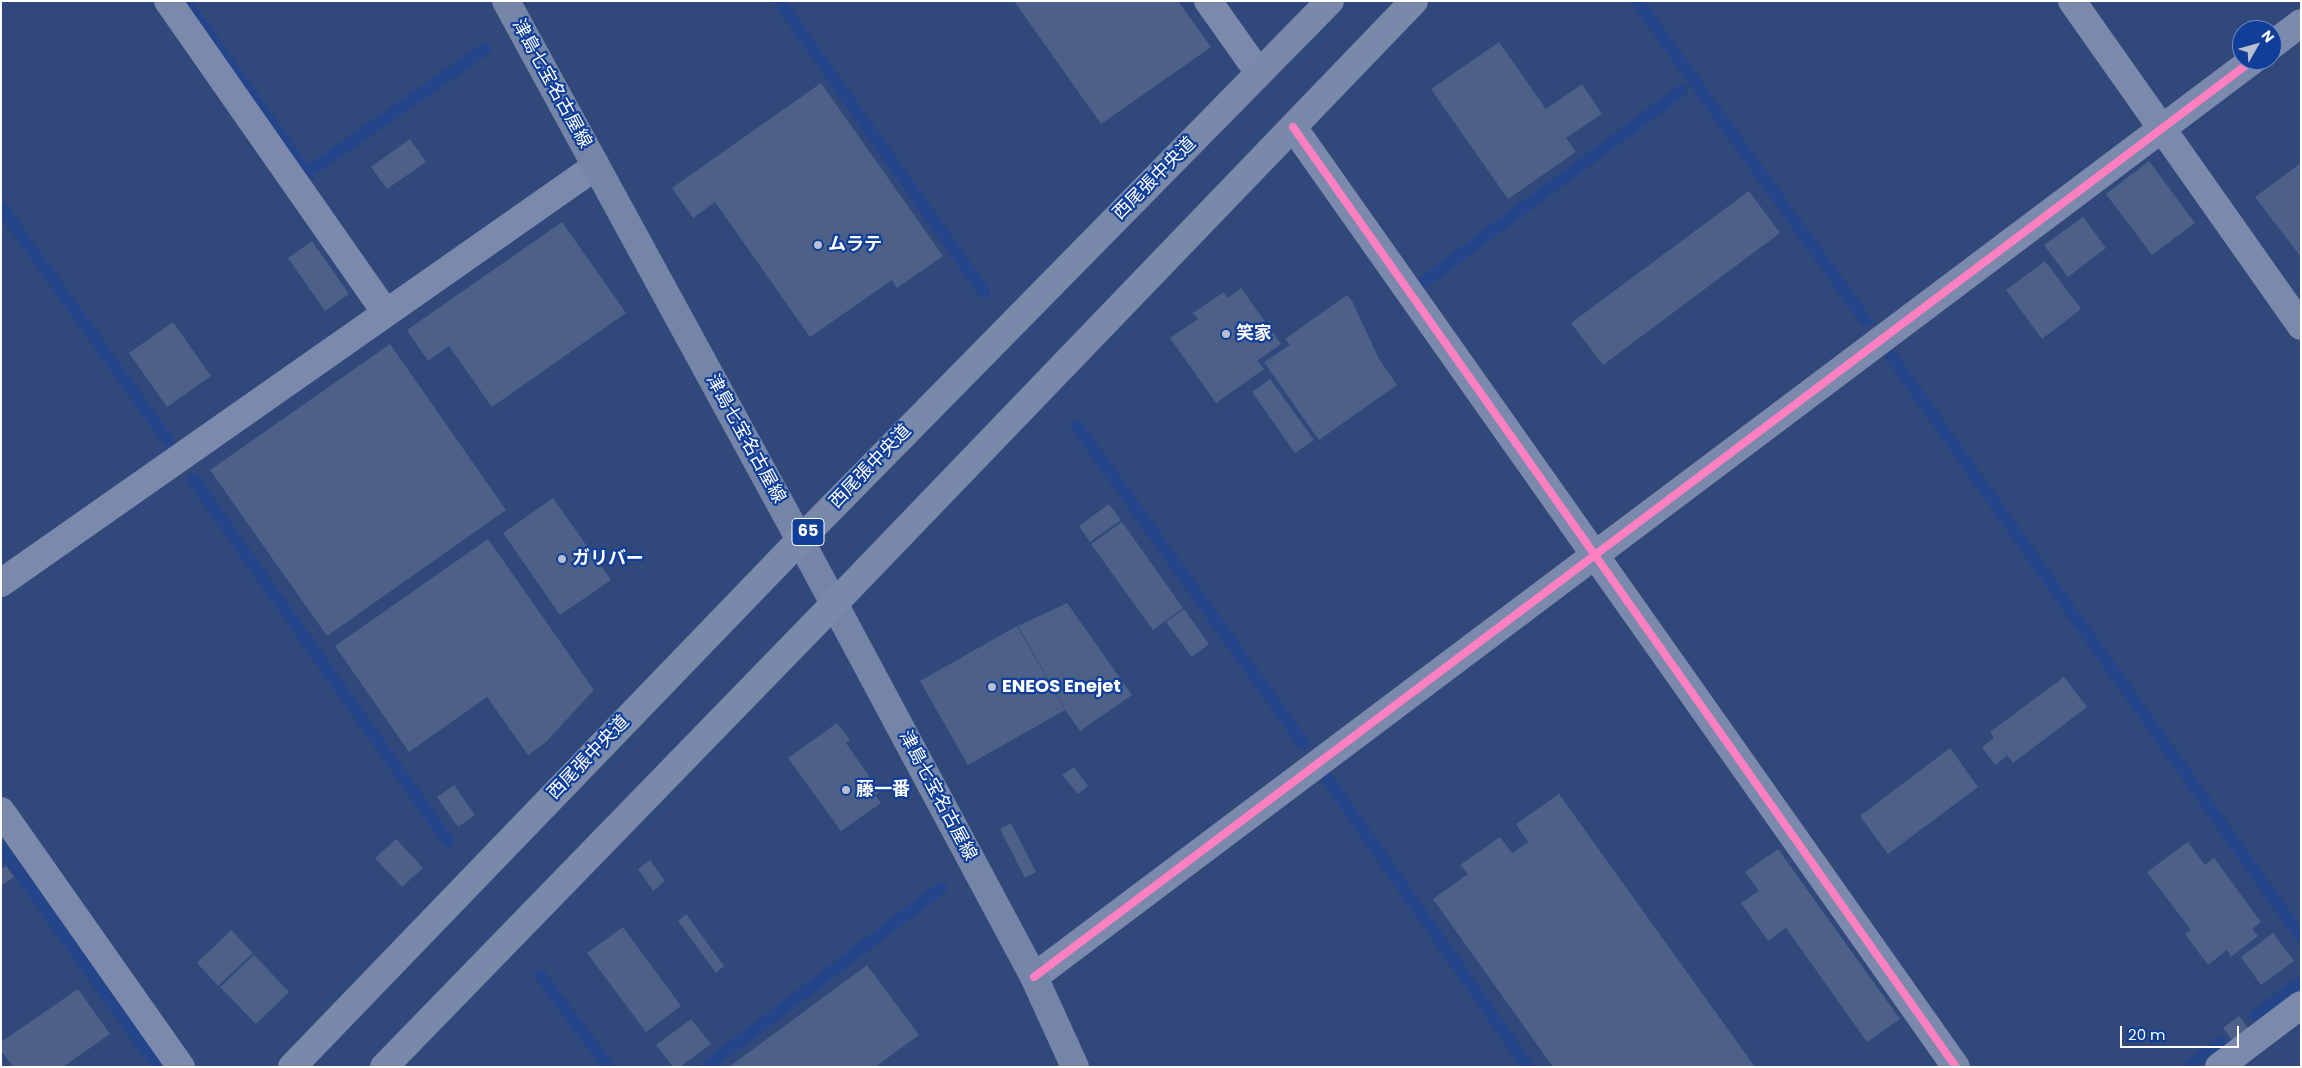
<!DOCTYPE html>
<html>
<head>
<meta charset="utf-8">
<style>
  body { margin:0 }
  #map { position:relative; width:2302px; height:1068px; overflow:hidden; background:#30487a; font-family:Poppins,sans-serif }
  canvas { display:block }
  .frame { position:absolute; inset:0; border:2px solid #fff; pointer-events:none }
  .north { position:absolute; left:2232px; top:20px; width:50px; height:50px; box-sizing:border-box; background:#103e99; border:1px solid #708bc2; border-radius:50%; rotate:52deg; font-size:14px; font-weight:700; line-height:20px; text-align:center; color:#fff }
  .north::after { content:''; display:block; margin:auto; width:18px; height:22px; background:#b7bfd0; clip-path:polygon(50% 0,100% 100%,50% 72%,0 100%) }
  .scale { position:absolute; left:2120px; top:1026px; width:119px; height:22px; box-sizing:border-box; border:2px solid #fff; border-top:0; padding-left:6px; font-size:15px; line-height:18px; white-space:nowrap; color:#fff; -webkit-text-stroke:4px #103e99; paint-order:stroke }
</style>
</head>
<body>
<div id="map">
<canvas width="2302" height="1068"></canvas>
<div class="frame"></div>
<div class="north">N</div>
<div class="scale">20 m</div>
</div>
<script>
const g = document.querySelector('canvas').getContext('2d');
g.lineJoin = 'round';
const poly = rows => new Path2D(rows.map(r => 'M' + r).join(''));
function stroke(path, color, width, dash) { g.strokeStyle = color; g.lineWidth = width; g.lineCap = dash ? 'butt' : 'round'; g.setLineDash(dash || []); g.stroke(path); }
function fillPath(path, color) { g.fillStyle = color; g.fill(path, 'evenodd'); }
function label(font, color, halo, rows, align = 'center') {
  g.font = font + ' Poppins,"Noto Sans JP",sans-serif'; g.lineWidth = 4.5; g.setLineDash([]); g.textBaseline = 'middle'; g.strokeStyle = halo; g.fillStyle = color; for (const [text, x, y, turn = 0] of rows) {
    g.save(); g.translate(x, y); g.rotate((+turn || 0) * Math.PI / 180); g.textAlign = isNaN(turn) ? turn : align; if (halo) g.strokeText(text, 0, 0); g.fillText(text, 0, 0); g.restore();
  }
}
stroke(poly([
  [185,1,307,173,485,49],
  [779,1,984,292],
  [1637,1,1866,321],
  [1,207,169,442],
  [1424,282,1682,90],
  [1891,356,2301,937],
  [1077,426,1303,743],
  [193,479,448,841],
  [1327,778,1528,1067],
  [1,847,158,1067],
  [541,976,609,1067],
  [2256,1015,2301,982],
  [706,1067,941,888],
  [2188,1067,2220,1043]
]), '#244589', 12);
fillPath(poly([
  [1014,1,1178,1,1211,47,1101,124],
  [1499,42,1546,109,1582,84,1602,114,1566,138,1576,152,1508,199,1431,89],
  [821,83,943,256,897,288,892,280,810,337,715,202,693,218,672,188],
  [410,139,426,162,387,189,371,167],
  [2149,161,2195,223,2152,255,2106,194],
  [2301,163,2301,257,2255,197],
  [1749,191,1780,233,1603,365,1571,323],
  [2083,217,2106,248,2068,277,2044,245],
  [562,222,626,313,492,407,449,346,428,361,407,330],
  [312,241,349,294,325,311,288,258],
  [2045,261,2081,309,2042,339,2006,290],
  [1241,288,1281,344,1257,361,1264,369,1216,403,1170,338,1198,319,1193,313,1224,292,1228,298],
  [1347,295,1352,301,1379,359,1397,385,1319,440,1264,362,1290,345,1285,339],
  [173,322,211,376,167,407,129,353],
  [390,344,506,510,327,636,210,470],
  [1270,379,1314,440,1295,453,1252,392],
  [553,498,611,580,560,615,503,533],
  [1109,504,1121,520,1090,542,1079,526],
  [1122,522,1183,608,1153,630,1091,544],
  [488,539,594,690,545,743,528,755,487,697,409,752,335,646],
  [1067,603,1132,695,1080,731,1066,711,1018,626],
  [1184,609,1209,644,1192,657,1166,622],
  [1017,626,1065,710,968,765,920,681],
  [2064,677,2087,707,2013,763,2001,747,2007,756,1995,765,1982,747,1994,738,1990,732],
  [837,723,850,740,846,743,880,792,875,795,881,803,841,831,788,758],
  [1950,748,1978,787,1888,854,1860,816],
  [1074,767,1088,786,1078,794,1062,775],
  [454,785,475,815,458,827,437,797],
  [1559,794,1755,1067,1553,1067,1433,899,1468,874,1460,865,1500,837,1512,853,1528,842,1516,824],
  [1011,823,1036,872,1025,878,1000,829],
  [396,839,423,868,402,887,375,858],
  [2188,842,2205,865,2214,858,2261,922,2252,929,2258,936,2231,957,2227,950,2208,965,2185,934,2191,930,2147,872],
  [1778,849,1900,1019,1867,1042,1786,928,1768,941,1741,903,1759,891,1745,872],
  [650,860,665,881,653,891,638,869],
  [6,866,14,877,1,886,1,869],
  [686,914,724,966,716,973,678,921],
  [623,927,681,1006,646,1032,587,953],
  [231,930,253,953,218,986,197,963],
  [2273,933,2294,961,2261,985,2241,957],
  [254,955,289,992,256,1024,220,987],
  [867,965,919,1035,875,1067,729,1067],
  [78,989,110,1034,63,1067,13,1067,1,1050,1,1042],
  [2239,1016,2251,1031,2235,1044,2223,1028],
  [691,1019,711,1044,680,1067,673,1067,656,1045]
]), '#4d6188');
stroke(poly([
  [168,1,386,313],
  [1208,1,1259,73],
  [2072,1,2301,326],
  [2272,45,2301,23],
  [1293,127,1956,1067],
  [1,583,596,166],
  [1,811,181,1067],
  [1034,977,2253,60],
  [2219,1067,2301,1005]
]), '#7a89ac', 28);
stroke(poly([
  [506,1,800,540,1034,977,1075,1067]
]), '#7585a8', 28);
stroke(poly([
  [292,1067,800,540,1330,1],
  [384,1067,834,604,1414,1]
]), '#7889aa', 28);
stroke(poly([
  [1293,127,1956,1067],
  [1034,977,2253,60]
]), '#ff80c0', 8);
for (const [x, y, r, color] of [
  [818,245,5,"#b7bfd0"],
  [1226,334,5,"#b7bfd0"],
  [562,559,5,"#b7bfd0"],
  [992,687,5,"#b7bfd0"],
  [846,790,5,"#b7bfd0"]
]) { const dot = new Path2D(); dot.arc(x, y, r, 0, 2 * Math.PI); g.fillStyle = color; g.fill(dot); stroke(dot, '#103e99', 2); }
for (const [x, y, w] of [
  [808,532,32]
]) { const box = new Path2D(); box.roundRect(x - w / 2, y - 13.5, w, 27, 4); g.fillStyle = '#103e99'; g.fill(box); stroke(box, '#fff', 1); }
label('bold 16px', '#fff', null, [
  ["65",808,532]
]);
label('18px', '#fff', '#103e99', [
  ["津島七宝名古屋線",551,84,61],
  ["西尾張中央道",1155,179,-45],
  ["津島七宝名古屋線",745,439,61],
  ["西尾張中央道",871,467,-46],
  ["西尾張中央道",589,758,-46],
  ["津島七宝名古屋線",937,796,62]
]);
label('bold 18px', '#fff', '#103e99', [
  ["ムラテ",828,245],
  ["笑家",1236,334],
  ["ガリバー",572,559],
  ["ENEOS Enejet",1002,687],
  ["藤一番",856,790]
], 'left');
</script>
</body>
</html>
